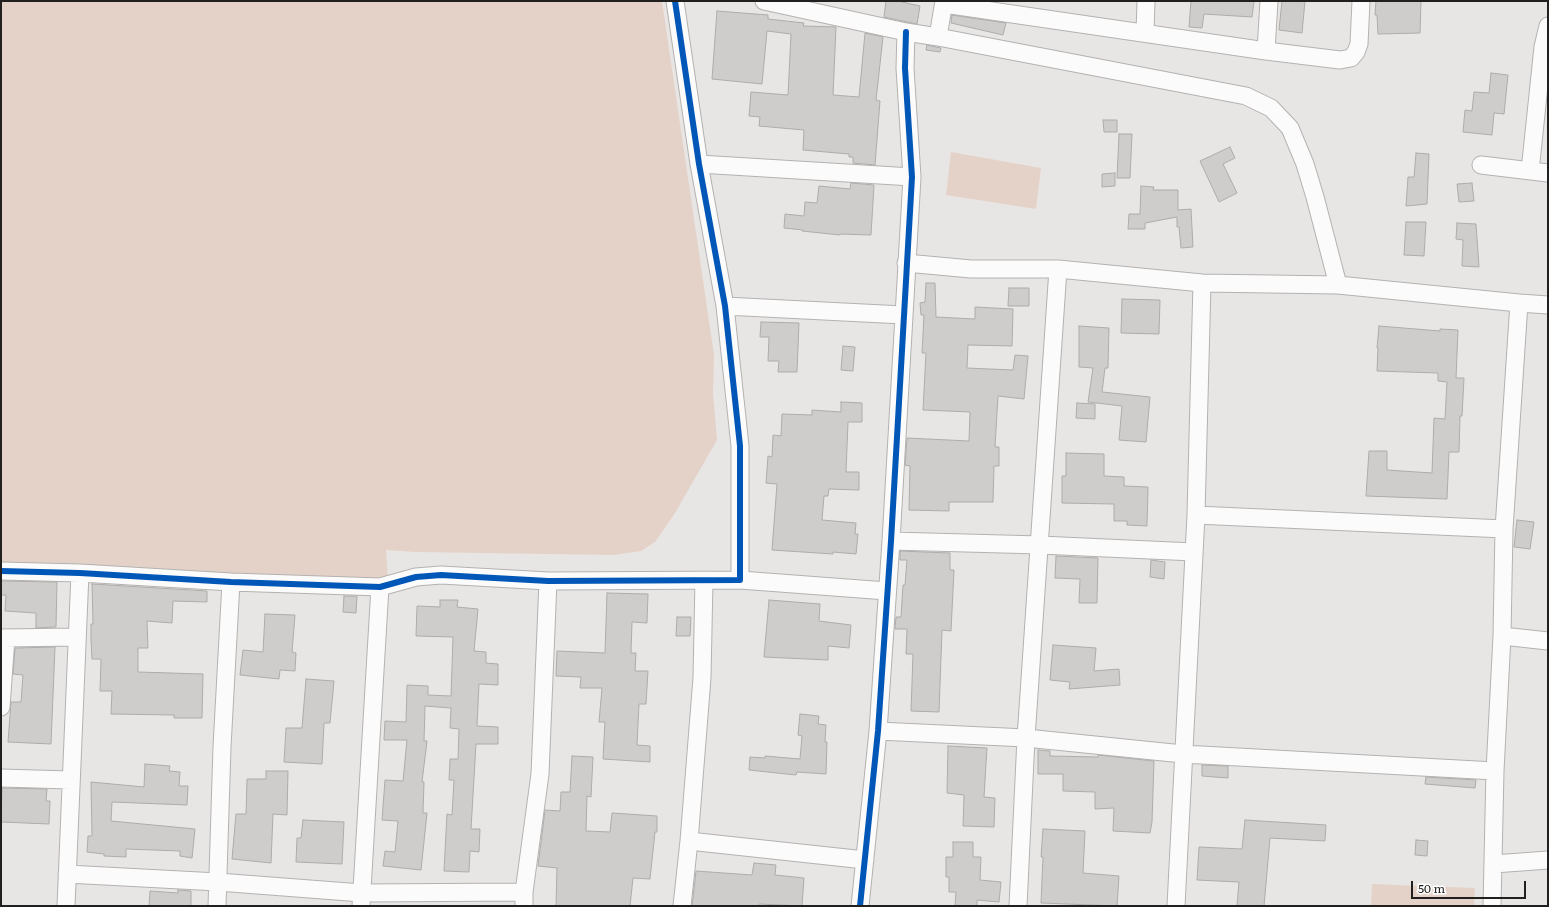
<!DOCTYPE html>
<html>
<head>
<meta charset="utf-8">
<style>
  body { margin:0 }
  #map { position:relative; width:1549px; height:907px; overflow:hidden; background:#e8e6e4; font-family:Literata,serif }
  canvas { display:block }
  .frame { position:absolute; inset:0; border:2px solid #22201f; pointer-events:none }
  .scale { position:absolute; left:1411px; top:881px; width:115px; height:18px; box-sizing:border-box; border:2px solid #22201f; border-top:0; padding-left:5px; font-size:12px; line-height:14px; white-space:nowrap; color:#22201f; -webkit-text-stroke:3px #fff; paint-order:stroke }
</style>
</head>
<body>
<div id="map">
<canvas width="1549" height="907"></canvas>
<div class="frame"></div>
<div class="scale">50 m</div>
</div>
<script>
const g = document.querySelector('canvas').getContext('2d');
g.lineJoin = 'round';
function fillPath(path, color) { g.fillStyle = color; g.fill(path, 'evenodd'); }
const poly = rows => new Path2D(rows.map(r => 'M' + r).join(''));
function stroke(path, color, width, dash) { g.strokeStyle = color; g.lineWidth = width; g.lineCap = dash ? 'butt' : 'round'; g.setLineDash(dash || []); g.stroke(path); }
fillPath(poly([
  [1,1,662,1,714,355,713,394,717,440,675,513,655,542,641,551,614,555,415,552,386,550,388,580,164,572,1,563],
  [951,152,1041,168,1036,209,946,195],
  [1372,884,1475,888,1474,906,1371,906]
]), '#e4d2c8');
const building = poly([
  [886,1,898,1,920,6,917,24,884,17,886,1],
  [1191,1,1254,1,1252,17,1204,14,1202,28,1189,27,1191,1],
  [1282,1,1305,1,1302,33,1279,30,1282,1],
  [1376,1,1421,1,1420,33,1378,34,1377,15,1375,15,1376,1],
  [717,11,768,15,768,19,804,23,803,26,836,27,833,95,859,97,865,33,883,37,876,100,880,101,875,165,853,163,853,157,849,157,849,154,803,150,804,130,759,126,760,117,749,116,751,92,788,95,791,34,767,31,762,84,712,79,717,11],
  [952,15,1006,23,1003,35,951,23,952,15],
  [927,45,941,48,940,52,926,50,927,45],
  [1491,73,1508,75,1504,114,1494,113,1492,135,1463,132,1465,110,1472,111,1474,92,1489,93,1491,73],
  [1103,120,1117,120,1117,132,1104,132,1103,120],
  [1119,134,1132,134,1130,178,1117,178,1119,134],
  [1230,147,1235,158,1223,164,1237,193,1219,202,1200,161,1230,147],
  [1416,153,1429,154,1427,204,1406,206,1408,177,1414,177,1416,153],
  [1115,173,1115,186,1102,187,1102,174,1115,173],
  [851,183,874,185,871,235,840,234,840,235,802,231,803,230,784,228,785,214,804,216,805,202,817,203,819,186,850,189,851,183],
  [1472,183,1474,201,1459,202,1457,184,1472,183],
  [1141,186,1154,187,1153,190,1178,190,1178,210,1191,209,1193,247,1181,248,1179,227,1177,227,1177,217,1145,223,1145,229,1128,229,1129,214,1140,214,1141,186],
  [1406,222,1426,222,1424,256,1404,255,1406,222],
  [1457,223,1476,224,1479,267,1462,266,1463,240,1456,239,1457,223],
  [926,283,935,283,936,317,975,319,975,307,1013,309,1012,346,968,345,967,368,1013,370,1015,355,1028,356,1024,399,998,396,995,447,999,447,999,466,994,466,993,502,949,502,949,511,909,510,910,466,905,465,907,438,969,441,970,412,923,410,926,353,922,353,924,315,921,315,920,303,925,302,926,283],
  [1009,288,1029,288,1029,306,1008,306,1009,288],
  [1122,299,1160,300,1159,334,1121,333,1122,299],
  [761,322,799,323,797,372,778,372,779,361,768,361,769,337,760,337,761,322],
  [1079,326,1109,328,1108,368,1105,368,1102,392,1150,397,1146,442,1119,440,1122,406,1088,402,1093,368,1079,367,1079,326],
  [1379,326,1440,331,1440,329,1458,330,1456,378,1464,378,1462,416,1460,416,1459,452,1449,452,1447,499,1366,496,1369,451,1387,451,1387,470,1432,473,1434,418,1445,419,1447,382,1438,381,1438,373,1377,371,1378,348,1377,348,1379,326],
  [843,346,855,347,853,371,841,370,843,346],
  [841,402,862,403,862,422,848,422,846,472,859,472,859,490,829,489,828,496,824,496,822,520,856,523,855,534,858,534,856,554,833,552,833,554,772,550,777,484,766,483,768,456,772,457,773,435,781,436,782,414,812,415,812,410,841,412,841,402],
  [1077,403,1095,404,1095,419,1076,418,1077,403],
  [1066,453,1104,454,1104,476,1124,477,1124,486,1148,487,1147,526,1127,525,1127,521,1114,521,1114,504,1062,503,1062,476,1066,476,1066,453],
  [1517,520,1534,522,1530,549,1514,547,1517,520],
  [900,551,950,553,950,570,954,570,951,631,942,630,939,712,911,711,913,654,906,654,907,629,895,629,896,617,901,617,903,585,905,585,907,560,900,560,900,551],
  [1056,556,1098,558,1097,603,1079,603,1080,579,1055,578,1056,556],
  [1151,560,1165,562,1164,579,1150,577,1151,560],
  [1,581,57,582,56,627,36,628,36,613,5,611,6,595,1,595,1,581],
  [92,584,207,591,207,602,173,601,172,623,147,621,148,648,138,648,138,672,203,674,202,718,174,718,174,715,111,714,112,691,100,691,101,659,92,659,91,640,91,624,93,624,92,584],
  [607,593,648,594,647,623,632,622,631,653,636,653,635,671,648,671,646,704,639,704,637,745,650,746,650,762,603,759,605,722,599,722,602,688,580,688,581,677,556,676,557,651,605,653,607,593],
  [344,596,357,596,356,613,343,612,344,596],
  [440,600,458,600,457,607,478,609,474,651,486,652,486,663,498,664,498,685,479,684,477,726,498,727,498,744,476,744,471,829,480,829,479,852,470,851,469,872,444,871,447,814,452,815,454,780,449,780,450,759,458,759,459,729,450,728,451,708,425,706,424,741,427,741,422,782,424,782,423,813,427,813,421,870,383,866,385,851,395,852,398,821,382,820,385,780,403,781,407,740,384,740,385,721,406,722,407,685,428,686,428,695,451,696,453,637,416,636,417,606,440,607,440,600],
  [769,600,820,604,819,621,851,625,849,648,828,646,828,660,764,657,769,600],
  [265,614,295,615,292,652,296,653,295,671,280,670,279,679,240,675,243,650,263,652,265,614],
  [677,617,691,617,690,636,676,636,677,617],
  [1053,645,1096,648,1094,671,1119,669,1120,685,1069,689,1070,682,1050,680,1053,645],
  [55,647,51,744,8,742,11,702,21,702,23,675,13,674,15,648,55,647],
  [306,679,334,681,330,723,324,723,322,764,284,762,286,728,302,728,306,679],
  [800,714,819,716,818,724,826,725,825,742,827,742,826,774,797,772,796,775,749,770,750,757,765,758,765,756,800,759,802,736,798,735,800,714],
  [948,746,987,748,984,797,995,798,994,827,963,826,964,795,947,793,948,746],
  [1038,750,1050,751,1050,756,1098,757,1098,755,1154,761,1152,822,1150,833,1113,831,1114,808,1095,809,1095,792,1063,791,1063,774,1038,774,1038,750],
  [572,756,593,757,591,797,587,796,586,831,610,832,612,813,657,816,657,832,655,832,650,879,633,878,630,906,556,906,557,868,538,866,545,810,560,811,561,792,570,792,572,756],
  [145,764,170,766,169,771,180,772,179,786,188,786,187,805,112,802,111,821,195,829,192,858,180,856,180,851,126,849,126,857,104,856,104,854,87,852,88,836,92,836,91,782,144,787,145,764],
  [1202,765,1228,766,1228,778,1202,776,1202,765],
  [266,771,288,771,287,815,273,814,271,863,232,859,236,814,246,814,247,779,266,779,266,771],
  [1426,777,1476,780,1475,788,1425,784,1426,777],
  [2,788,47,789,46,801,50,801,49,824,1,822,2,788],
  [303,820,344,822,342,864,296,862,297,838,301,838,303,820],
  [1245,820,1326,825,1325,841,1270,838,1264,906,1237,906,1239,882,1197,880,1199,847,1242,849,1245,820],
  [1043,829,1085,831,1083,873,1119,876,1117,906,1041,903,1043,857,1041,857,1043,829],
  [1416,840,1428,841,1427,856,1415,855,1416,840],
  [953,842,973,842,973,857,981,857,980,880,1001,882,999,902,977,900,977,906,955,906,956,892,949,892,949,877,946,877,946,857,953,857,953,842],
  [754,863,776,865,775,875,804,878,802,906,759,904,759,906,692,906,696,871,752,875,754,863],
  [178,890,191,891,191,906,149,906,150,891,178,893,178,890]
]);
fillPath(building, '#cecdcb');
stroke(building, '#aeacaa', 1);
const minor = poly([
  [764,1,906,32,938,37,1246,96,1271,108,1290,128,1305,164,1315,197,1338,285],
  [944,4,1266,51,1340,60,1351,58,1356,52,1359,44,1361,1],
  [1145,33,1146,1],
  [938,37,944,1],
  [1266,51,1269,1],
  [699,164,912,177],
  [1481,165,1548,173],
  [1530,171,1543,47,1548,26],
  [906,263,971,269,1058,269,1202,283,1338,285,1519,303,1548,305],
  [725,306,903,315],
  [1196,515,1504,529],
  [891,541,1040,545,1194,552],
  [1,571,80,573,231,582,380,587,416,577,441,575,548,581,740,580,740,446,725,306,699,164,675,1],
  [740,580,887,591],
  [1502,636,1548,641],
  [1,638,77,637],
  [1,707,6,638],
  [878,731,1026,738,1183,754,1495,771],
  [1,778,70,780],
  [689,841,865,860],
  [1494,864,1548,860],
  [67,874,218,882,362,893,524,892],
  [66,906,80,573],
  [217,906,222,747,231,582],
  [361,906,380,587],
  [524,906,524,892,540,774,548,581],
  [682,906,689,841,702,678,704,580],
  [860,906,878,731,891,541,912,177,905,68,906,32],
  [1018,906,1026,738,1058,269],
  [1176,906,1196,515,1202,283],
  [1492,906,1495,771,1502,636,1504,529,1519,303]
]);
stroke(minor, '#b4b2b0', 19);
stroke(minor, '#fcfbfb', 17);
stroke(poly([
  [1,571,80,573,231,582,380,587,416,577,441,575,548,581,740,580,740,446,725,306,699,164,675,1],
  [860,906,878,731,891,541,912,177,905,68,906,32]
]), '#0057b8', 6);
</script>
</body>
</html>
